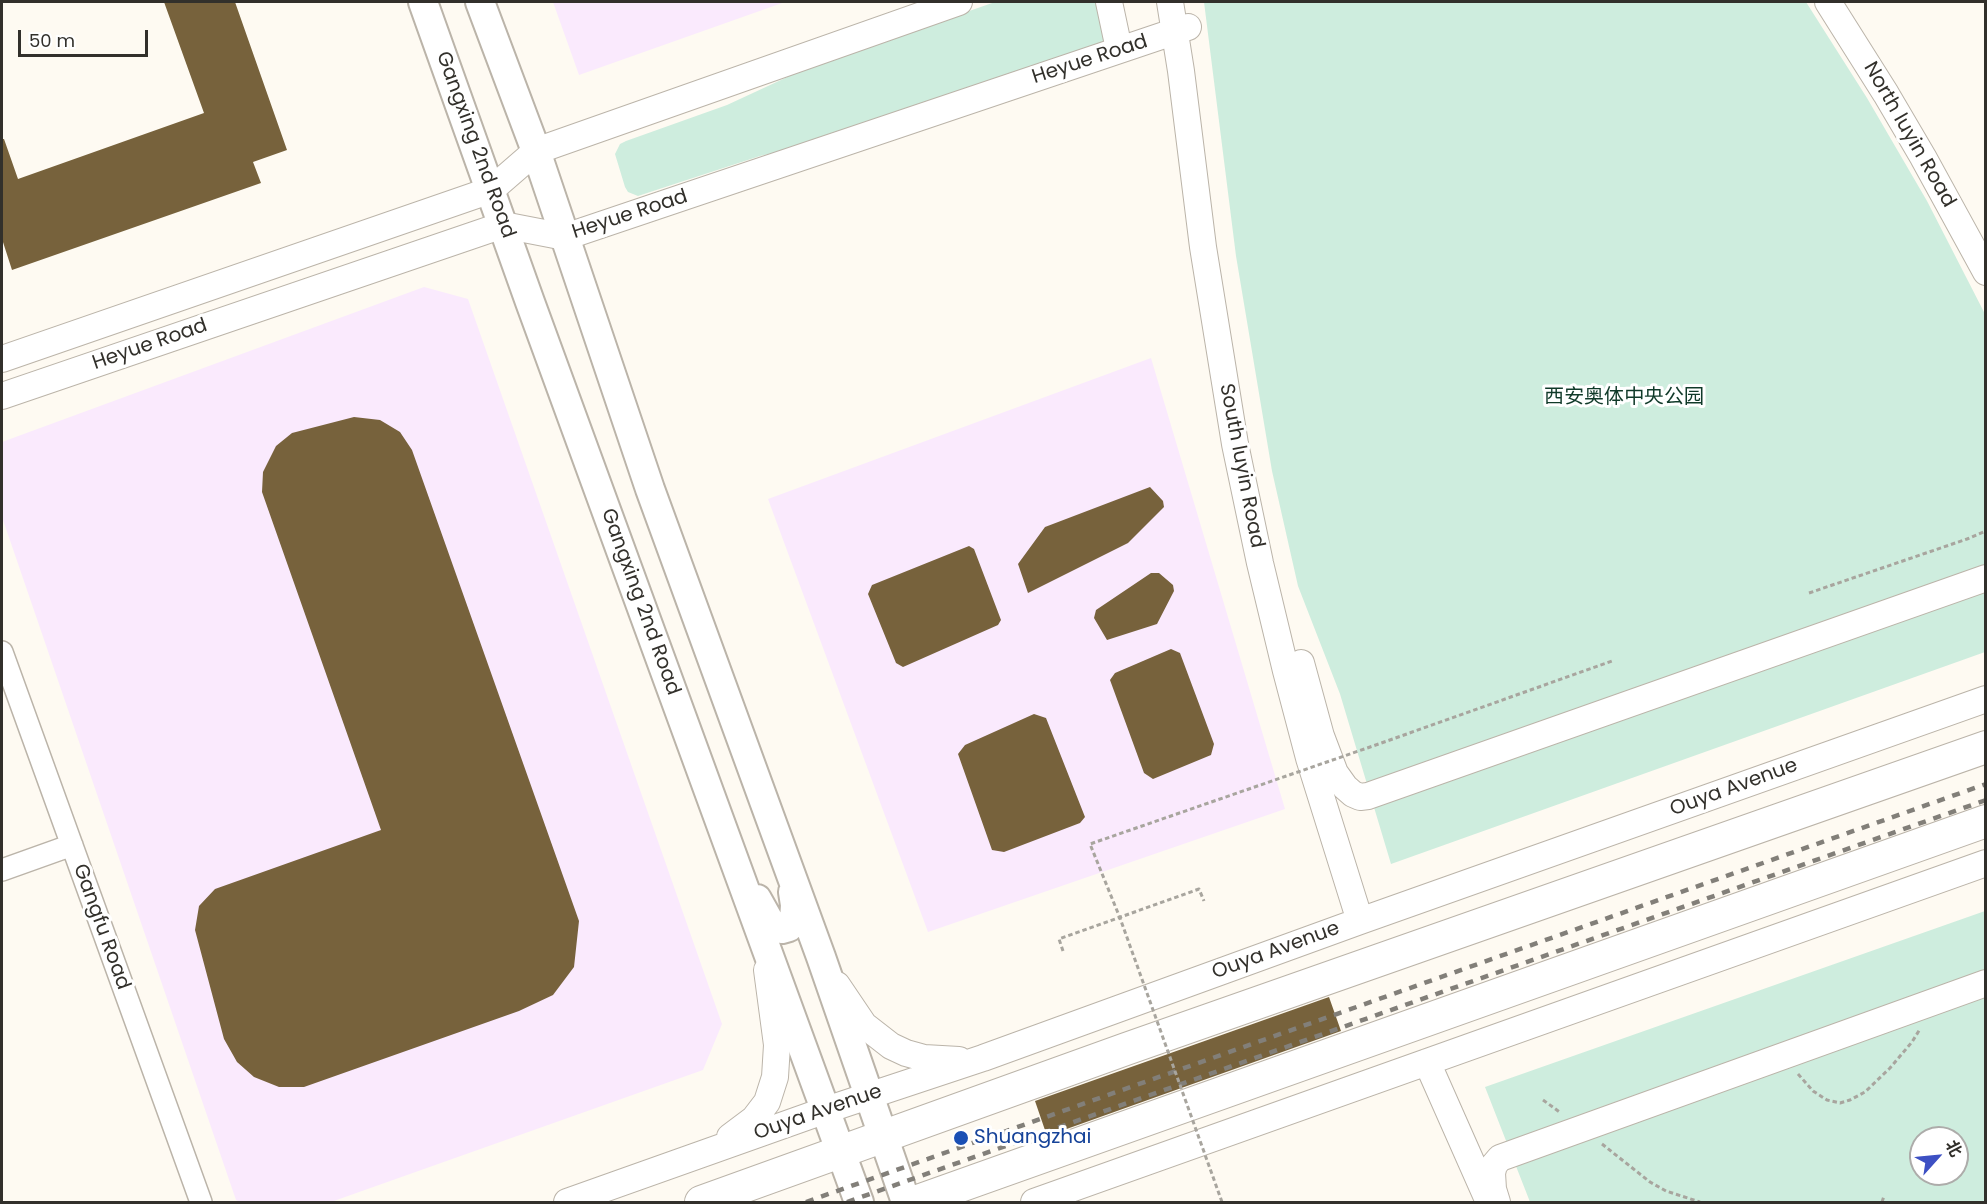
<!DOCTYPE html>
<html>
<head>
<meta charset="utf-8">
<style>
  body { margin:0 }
  #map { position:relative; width:1987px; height:1204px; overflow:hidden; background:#fefaf2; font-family:Poppins,"Noto Sans SC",sans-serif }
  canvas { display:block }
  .frame { position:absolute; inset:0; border:3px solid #32302b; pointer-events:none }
  .north { position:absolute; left:1909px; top:1126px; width:60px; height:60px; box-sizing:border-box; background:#fff; border:2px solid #adacaa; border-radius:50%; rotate:63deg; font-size:16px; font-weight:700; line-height:24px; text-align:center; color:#32302b }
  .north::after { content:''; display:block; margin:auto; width:21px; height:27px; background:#3d50c3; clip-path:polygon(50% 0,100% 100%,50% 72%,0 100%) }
  .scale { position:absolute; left:18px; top:30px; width:130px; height:27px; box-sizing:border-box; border:3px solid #32302b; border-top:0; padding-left:8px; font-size:18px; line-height:21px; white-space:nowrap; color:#32302b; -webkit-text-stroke:4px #fff; paint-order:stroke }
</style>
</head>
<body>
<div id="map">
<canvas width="1987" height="1204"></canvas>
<div class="frame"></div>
<div class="north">北</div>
<div class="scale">50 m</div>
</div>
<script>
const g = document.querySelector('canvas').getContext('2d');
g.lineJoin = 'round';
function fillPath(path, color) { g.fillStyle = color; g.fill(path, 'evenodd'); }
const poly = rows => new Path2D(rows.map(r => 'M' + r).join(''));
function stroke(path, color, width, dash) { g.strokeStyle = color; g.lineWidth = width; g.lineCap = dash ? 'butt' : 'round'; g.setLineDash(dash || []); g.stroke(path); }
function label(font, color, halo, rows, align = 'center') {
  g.font = font + ' Poppins,"Noto Sans SC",sans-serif'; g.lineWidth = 6; g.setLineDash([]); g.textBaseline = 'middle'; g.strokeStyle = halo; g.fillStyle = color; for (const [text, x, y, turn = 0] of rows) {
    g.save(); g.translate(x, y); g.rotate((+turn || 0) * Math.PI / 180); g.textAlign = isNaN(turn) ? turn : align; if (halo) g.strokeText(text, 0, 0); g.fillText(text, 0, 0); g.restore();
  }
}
fillPath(poly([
  [553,2,785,2,579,75],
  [424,287,468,299,722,1024,703,1070,331,1202,240,1202,236,1200,2,517,2,442],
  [1151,358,1285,809,928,932,768,499]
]), '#faeafd');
fillPath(poly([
  [995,2,1100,2,1105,37,1103,41,1095,46,826,140,760,156,638,196,628,192,625,187,615,154,620,144,626,141,727,105,809,67],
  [1204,2,1806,2,1867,98,1927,201,1985,314,1985,652,1391,864,1340,694,1298,586,1272,471,1236,256],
  [1985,911,1985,1202,1530,1202,1485,1087],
  [1921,1138,1957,1138,1957,1174,1921,1174]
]), '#ceedde');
fillPath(poly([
  [164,2,235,2,287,150,253,162,261,183,12,270,2,239,2,139,4,139,18,179,204,113],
  [354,417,380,420,400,432,412,450,579,921,574,967,553,995,519,1011,304,1087,279,1087,254,1077,237,1062,224,1039,195,930,199,906,215,889,381,830,262,492,263,472,276,446,292,433],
  [1150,487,1163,501,1164,507,1128,543,1028,593,1018,564,1045,527],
  [969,546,974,549,1001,620,998,625,903,667,896,663,868,594,872,585],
  [1151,573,1159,573,1173,585,1174,591,1157,624,1107,640,1094,618,1096,610],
  [1171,649,1180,653,1214,744,1211,755,1153,779,1144,773,1110,680,1115,673],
  [1034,714,1046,718,1085,817,1080,823,1004,852,992,850,958,754,965,745],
  [1329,997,1341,1031,1047,1136,1035,1101]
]), '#77623c');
const minor = poly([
  [2,652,201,1202],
  [2,870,72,845]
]);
const tertiary = poly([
  [1109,2,1119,49],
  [1170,2,1181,71,1203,247,1235,444,1260,563,1286,671,1309,758,1360,921],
  [1828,2,1886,94,1923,157,1986,272],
  [2,359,491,190,536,151,959,2],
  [2,396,503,225,565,237,1188,27],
  [1301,663,1322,740],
  [1321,736,1335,773,1345,787,1353,794,1360,797,1368,796,1986,578],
  [837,985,864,1025,891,1046,906,1053,924,1058,959,1060],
  [1427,1062,1489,1202],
  [730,1137,754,1119,767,1102,775,1077,777,1045,767,970],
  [567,1202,826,1110,983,1058,1360,921,1986,699],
  [1034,1202,1986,863],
  [1497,1202,1493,1189,1492,1173,1494,1165,1500,1158,1986,983]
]);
const secondary = poly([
  [423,2,530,302,859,1202],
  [480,2,536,151,650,489,821,957,906,1202],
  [757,899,771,924,776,928,782,929,789,927,794,921,795,905,793,892]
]);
const primary = poly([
  [701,1202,1126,1049,1986,747],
  [915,1202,1986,821]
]);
stroke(minor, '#bbb4a9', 24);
stroke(tertiary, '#bbb4a9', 28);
stroke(secondary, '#bbb4a9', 32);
stroke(primary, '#bbb4a9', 34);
stroke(poly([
  [1809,593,1967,539,1986,531],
  [1063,951,1059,939,1199,889,1204,901],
  [1798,1074,1813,1091,1827,1100,1840,1103,1850,1100,1865,1092,1890,1068,1912,1042,1920,1029],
  [1543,1100,1561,1113],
  [1602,1144,1650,1182,1666,1191,1700,1202],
  [1882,1202,1884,1196]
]), '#a8a59e', 3, [4.5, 3]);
stroke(minor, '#fff', 21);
stroke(tertiary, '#fff', 26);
stroke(secondary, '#fff', 28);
stroke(primary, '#fff', 32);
stroke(poly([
  [806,1202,1986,784],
  [847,1202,1986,800]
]), '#827f79', 4.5, [8, 8]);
stroke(poly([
  [1222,1202,1120,918,1090,844,1373,746,1612,661]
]), '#a8a59e', 3, [4.5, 3]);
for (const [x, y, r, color] of [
  [961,1138,8,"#1a4fb4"]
]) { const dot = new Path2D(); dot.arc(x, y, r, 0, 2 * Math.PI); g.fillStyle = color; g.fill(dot); stroke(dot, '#fff', 2); }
label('20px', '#32302b', '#fff', [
  ["Heyue Road",1090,60,-18],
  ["North luyin Road",1909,135,60],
  ["Gangxing 2nd Road",475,145,70],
  ["Heyue Road",630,215,-18],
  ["Heyue Road",150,345,-19],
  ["South luyin Road",1241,466,79],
  ["Gangxing 2nd Road",640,602,70],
  ["Ouya Avenue",1734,788,-20],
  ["Gangfu Road",101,927,70],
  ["Ouya Avenue",1276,951,-20],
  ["Ouya Avenue",818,1113,-19]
]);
label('20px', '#103a29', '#fff', [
  ["西安奥体中央公园",1624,398]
]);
label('20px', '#164399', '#fff', [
  ["Shuangzhai",974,1138]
], 'left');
</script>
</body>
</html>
